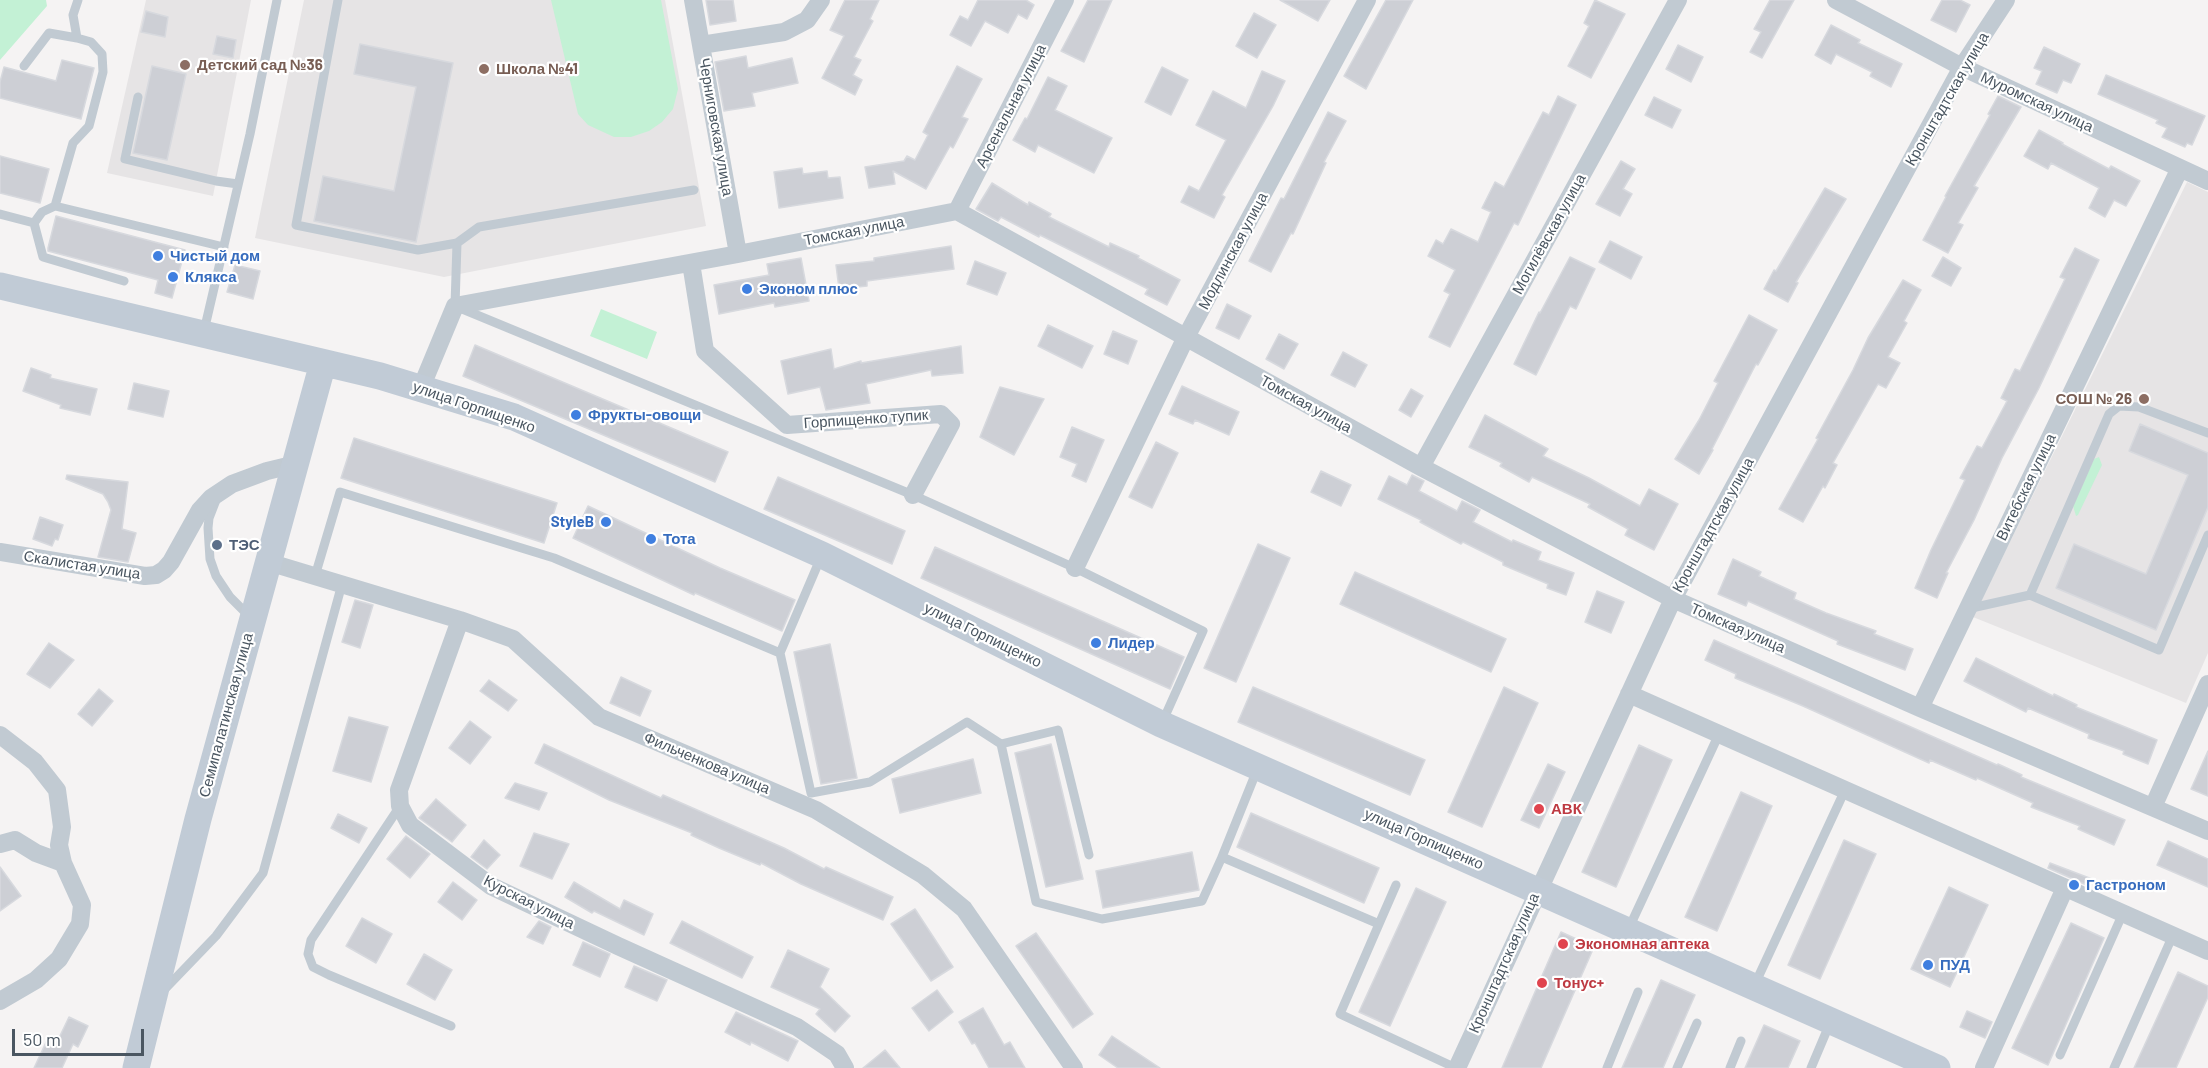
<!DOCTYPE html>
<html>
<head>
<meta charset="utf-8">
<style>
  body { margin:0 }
  #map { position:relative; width:2208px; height:1068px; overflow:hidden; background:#f5f3f3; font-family:Barlow,sans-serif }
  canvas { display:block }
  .scale { position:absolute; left:12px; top:1029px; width:132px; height:27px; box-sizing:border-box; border:3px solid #4a5661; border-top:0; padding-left:8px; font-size:18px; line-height:21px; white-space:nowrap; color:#4a5661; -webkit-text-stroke:4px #fff; paint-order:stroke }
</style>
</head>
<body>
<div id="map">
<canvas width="2208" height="1068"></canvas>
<div class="scale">50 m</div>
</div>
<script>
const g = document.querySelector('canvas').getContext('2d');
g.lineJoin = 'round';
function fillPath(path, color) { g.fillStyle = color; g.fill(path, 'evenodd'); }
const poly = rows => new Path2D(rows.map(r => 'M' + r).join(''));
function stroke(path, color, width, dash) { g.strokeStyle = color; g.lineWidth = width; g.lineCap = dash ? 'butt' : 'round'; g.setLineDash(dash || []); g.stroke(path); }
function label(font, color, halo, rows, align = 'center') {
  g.font = font + ' Barlow,sans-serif'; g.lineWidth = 4.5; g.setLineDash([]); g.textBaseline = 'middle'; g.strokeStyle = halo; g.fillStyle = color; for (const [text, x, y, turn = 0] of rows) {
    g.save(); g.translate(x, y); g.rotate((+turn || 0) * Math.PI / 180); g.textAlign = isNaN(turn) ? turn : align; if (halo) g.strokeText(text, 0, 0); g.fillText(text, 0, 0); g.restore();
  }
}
fillPath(poly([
  [146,0,251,0,213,196,107,173],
  [304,0,665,0,706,226,444,277,255,238],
  [2187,182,2208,192,2208,653,2186,703,1973,617]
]), '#e6e4e5');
fillPath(poly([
  [0,0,46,0,47,6,0,60],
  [551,0,661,0,678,89,673,109,662,122,649,131,631,137,614,137,588,125,578,114],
  [601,309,657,332,647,359,590,336],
  [2099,457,2102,465,2078,515,2076,516,2073,506,2094,459]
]), '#c3f1d5');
const building = poly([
  [706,0,733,0,736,21,710,25,706,0],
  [845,0,879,0,870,19,873,21,854,57,861,60,853,75,862,80,855,95,822,78,844,36,830,30,845,0],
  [978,0,1026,0,1034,5,1027,19,1018,14,1008,33,985,21,971,46,950,35,960,16,968,20,978,0],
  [1088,0,1112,0,1084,62,1061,51,1088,0],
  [1280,0,1330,0,1318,21,1280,0],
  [1386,0,1413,0,1366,89,1344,76,1386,0],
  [1595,0,1625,14,1591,78,1568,66,1589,26,1584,23,1595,0],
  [1770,0,1794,0,1762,58,1750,52,1761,32,1754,29,1770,0],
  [1942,0,1960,0,1970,5,1956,32,1931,20,1942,0],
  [146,11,168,17,165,37,141,32,146,11],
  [1254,13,1276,25,1257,58,1236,46,1254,13],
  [1831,25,1860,40,1858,43,1902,64,1891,87,1870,76,1872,72,1836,54,1831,64,1815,55,1831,25],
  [217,36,236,40,233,58,213,54,217,36],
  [360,44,453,63,416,242,314,221,323,176,394,191,416,87,354,74,360,44],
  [1678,45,1703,57,1691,82,1666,69,1678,45],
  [2044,47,2080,64,2071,83,2063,80,2057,93,2036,84,2042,71,2034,68,2044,47],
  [746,56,748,68,792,58,798,83,752,93,755,106,724,111,715,62,746,56],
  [62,60,94,68,81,119,0,98,0,82,4,67,56,81,62,60],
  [152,66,186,74,167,160,133,153,152,66],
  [957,66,982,79,962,117,968,119,953,148,950,146,926,189,893,171,895,184,869,188,865,167,904,161,907,156,915,160,928,135,923,132,957,66],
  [1162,67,1188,80,1171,115,1145,102,1162,67],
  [1262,71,1285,81,1273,106,1222,195,1225,197,1214,218,1181,202,1189,186,1199,191,1226,140,1196,125,1213,91,1246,108,1262,71],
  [2106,75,2205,116,2192,145,2187,143,2185,147,2162,137,2167,128,2156,123,2158,120,2098,94,2106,75],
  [1048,77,1067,86,1055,110,1112,138,1094,173,1038,145,1035,152,1013,140,1025,118,1027,119,1048,77],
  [1558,96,1576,105,1518,225,1514,223,1450,347,1429,337,1450,294,1444,291,1455,270,1428,256,1436,240,1443,244,1451,229,1478,242,1491,212,1482,208,1495,182,1504,187,1543,112,1549,115,1558,96],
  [1998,96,2021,107,1974,186,1978,188,1958,223,1963,225,1948,253,1923,240,1946,197,1945,196,1990,115,1988,114,1998,96],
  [1654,97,1681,110,1672,128,1645,115,1654,97],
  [1328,112,1346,121,1324,162,1326,163,1293,234,1291,233,1271,272,1249,261,1281,198,1284,199,1328,112],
  [2039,130,2063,143,2062,144,2109,169,2111,166,2140,181,2126,206,2114,200,2105,217,2089,208,2099,188,2051,163,2048,169,2024,156,2039,130],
  [0,156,49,169,40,203,0,193,0,156],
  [1621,161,1635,169,1623,189,1632,194,1620,216,1596,204,1621,161],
  [802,168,803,174,827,171,828,178,840,177,843,198,779,208,774,172,802,168],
  [992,183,1028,205,1029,202,1051,214,1049,217,1109,247,1110,243,1139,256,1138,258,1180,280,1167,305,1145,294,1148,289,1040,235,1039,237,1001,217,998,221,976,209,992,183],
  [1825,188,1846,199,1796,282,1798,283,1788,302,1764,289,1774,270,1776,271,1825,188],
  [56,216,185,250,172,298,155,293,158,280,48,251,48,248,56,216],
  [1610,241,1642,257,1631,279,1599,262,1610,241],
  [951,246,954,269,867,281,867,286,839,289,836,265,874,261,874,258,951,246],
  [2075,248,2099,260,2039,388,2002,458,1974,520,1946,573,1948,573,1937,598,1915,588,1931,550,1965,480,1960,478,1977,446,1982,448,2007,401,2001,398,2015,369,2020,371,2065,279,2060,277,2075,248],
  [1570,257,1595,269,1576,309,1570,306,1536,375,1514,364,1539,312,1540,313,1570,257],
  [1943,257,1961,268,1951,286,1932,276,1943,257],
  [801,258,809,301,775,307,774,303,719,314,714,285,769,275,767,264,801,258],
  [975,261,1006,273,997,295,967,284,975,261],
  [235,265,260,271,253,299,227,292,235,265],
  [1903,280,1921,290,1904,321,1907,323,1888,357,1900,363,1886,388,1878,384,1833,463,1837,465,1825,488,1823,486,1803,522,1779,509,1818,439,1816,438,1853,370,1868,338,1903,280],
  [1227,304,1251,316,1239,339,1216,328,1227,304],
  [1749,315,1777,330,1758,365,1756,364,1712,449,1713,450,1699,474,1675,459,1699,420,1718,383,1714,381,1749,315],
  [1048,325,1093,346,1082,368,1038,346,1048,325],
  [1113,331,1137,341,1128,364,1104,354,1113,331],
  [1279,334,1298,344,1284,369,1266,359,1279,334],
  [475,345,728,452,715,482,463,376,475,345],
  [961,346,963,373,932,376,931,370,866,384,870,403,826,410,820,387,788,394,781,361,831,349,834,369,861,361,861,363,961,346],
  [1343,352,1367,365,1355,387,1331,375,1343,352],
  [31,368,51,375,50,378,97,389,90,415,60,408,61,405,23,391,31,368],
  [134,383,169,391,163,417,128,409,134,383],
  [1182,386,1239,412,1229,435,1195,420,1193,424,1169,414,1182,386],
  [1000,387,1044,399,1014,455,980,437,1000,387],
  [1411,389,1423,396,1411,417,1399,410,1411,389],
  [1485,415,1548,449,1543,456,1589,478,1640,506,1649,489,1678,504,1654,550,1625,535,1628,529,1588,507,1590,504,1532,477,1529,482,1500,466,1502,463,1469,447,1485,415],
  [2140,424,2208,453,2208,507,2156,630,2056,588,2074,544,2146,574,2188,475,2129,451,2140,424],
  [1072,427,1104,440,1086,482,1072,476,1077,464,1060,457,1072,427],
  [354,438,557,503,544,543,341,478,354,438],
  [1156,442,1178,453,1152,508,1129,497,1156,442],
  [1321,471,1351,485,1341,506,1311,492,1321,471],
  [67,475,128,482,122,529,136,533,128,562,98,557,111,510,108,502,103,494,66,479,67,475],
  [1412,475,1424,481,1419,491,1457,511,1462,501,1480,510,1473,522,1512,542,1513,540,1541,552,1538,560,1574,573,1566,595,1547,588,1548,584,1503,565,1503,562,1463,542,1461,544,1420,522,1421,520,1378,499,1389,476,1407,485,1412,475],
  [778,477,905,531,892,564,764,509,778,477],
  [588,506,720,568,795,600,782,631,695,593,694,595,573,538,588,506],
  [40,517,63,525,58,540,55,539,52,546,33,539,40,517],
  [1258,544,1290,558,1236,682,1204,668,1258,544],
  [935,547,1184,657,1170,689,921,578,935,547],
  [1733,559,1761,572,1759,576,1796,593,1794,599,1826,613,1876,631,1874,634,1913,649,1905,670,1837,644,1838,641,1748,601,1746,606,1718,594,1733,559],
  [1355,572,1506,639,1491,672,1340,604,1355,572],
  [1597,591,1624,602,1611,633,1585,622,1597,591],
  [355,600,373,605,360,648,342,642,355,600],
  [1714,640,1997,765,1998,764,2022,775,2021,777,2125,820,2114,845,2078,829,2080,826,2031,807,2033,803,1977,778,1976,780,1930,760,1929,763,1803,706,1735,678,1736,674,1705,660,1714,640],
  [49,643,74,660,50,688,27,674,49,643],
  [830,644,857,778,821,784,794,652,830,644],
  [1976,658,2053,696,2054,694,2077,705,2076,707,2157,740,2148,764,2123,754,2124,751,2088,738,2089,734,2028,708,2026,712,1964,681,1976,658],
  [621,677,651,691,640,716,610,703,621,677],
  [489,680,517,700,508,711,480,691,489,680],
  [1253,687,1425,760,1410,795,1238,722,1253,687],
  [1504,687,1538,703,1482,827,1448,812,1504,687],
  [99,689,113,701,92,726,78,714,99,689],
  [349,717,388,727,371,782,333,771,349,717],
  [470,721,491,737,470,764,449,748,470,721],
  [544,744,661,798,663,795,784,848,824,869,826,867,893,897,883,920,801,884,761,863,760,865,719,848,691,835,692,833,609,800,535,763,544,744],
  [1051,744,1083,879,1046,887,1015,753,1051,744],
  [1639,745,1672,760,1616,887,1582,872,1639,745],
  [2208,751,2208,796,2191,789,2208,751],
  [973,759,981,793,900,813,892,779,973,759],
  [1548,764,1565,772,1539,828,1521,820,1548,764],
  [515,783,547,793,539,810,505,798,515,783],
  [1741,792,1772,806,1717,931,1685,917,1741,792],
  [436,799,466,825,452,842,419,818,436,799],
  [1251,813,1379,868,1364,903,1237,847,1251,813],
  [338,814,367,828,359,843,331,828,338,814],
  [534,833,569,844,552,879,520,866,534,833],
  [406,836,430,854,410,878,387,859,406,836],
  [484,840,500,855,487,869,471,857,484,840],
  [1844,840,1876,854,1820,979,1788,965,1844,840],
  [2168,841,2208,859,2208,887,2157,865,2168,841],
  [1192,852,1199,890,1103,908,1096,871,1192,852],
  [2050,863,2092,879,2089,886,2048,868,2050,863],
  [0,867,21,896,0,911,0,867],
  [453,882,477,900,462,920,438,902,453,882],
  [574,882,620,909,624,900,653,914,644,935,594,911,592,913,565,897,574,882],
  [1949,887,1988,905,1950,987,1911,969,1949,887],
  [1416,888,1446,902,1390,1026,1359,1012,1416,888],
  [915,909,953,967,931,981,891,924,915,909],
  [362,918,392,934,376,963,346,946,362,918],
  [539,921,551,927,543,944,527,937,539,921],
  [682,921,753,957,742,978,670,943,682,921],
  [2071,923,2104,938,2048,1065,2012,1048,2071,923],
  [1561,932,1594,947,1541,1068,1502,1068,1561,932],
  [1036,933,1093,1014,1073,1028,1016,946,1036,933],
  [583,942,610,954,600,977,573,965,583,942],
  [788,950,829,969,820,987,850,1016,835,1032,816,1014,820,1009,771,987,788,950],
  [424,954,452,970,435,1000,407,984,424,954],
  [634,966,667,980,657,1001,625,987,634,966],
  [2178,972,2208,986,2208,997,2176,1068,2134,1068,2178,972],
  [1661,980,1695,995,1663,1068,1622,1068,1661,980],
  [937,990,953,1012,929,1031,912,1008,937,990],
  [983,1008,1004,1045,1010,1042,1025,1068,989,1068,975,1043,972,1044,959,1022,983,1008],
  [1967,1011,1992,1022,1985,1038,1960,1027,1967,1011],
  [736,1012,798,1041,788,1061,751,1042,750,1045,725,1032,736,1012],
  [69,1017,88,1026,78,1047,73,1044,62,1068,34,1068,48,1038,57,1042,69,1017],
  [1764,1025,1800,1041,1788,1068,1745,1068,1764,1025],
  [1112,1036,1160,1068,1118,1068,1099,1055,1112,1036],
  [885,1050,900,1068,863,1068,885,1050]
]);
fillPath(building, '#cdcfd5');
stroke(building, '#d7d9de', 1.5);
stroke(poly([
  [338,0,296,225,418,250,457,243],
  [24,66,49,33,77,38],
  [138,97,125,159,216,181,238,184],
  [694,190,479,227,457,243,455,306,913,495,1075,568,1203,631,1162,723],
  [55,206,73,143,89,126,103,72,102,54,91,42,77,38,73,15,78,0],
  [0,214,34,223,42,212,55,206,224,247],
  [34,223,43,257,124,281],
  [204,331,250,134,277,0],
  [216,500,209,518,208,528,210,559,216,576,230,597,249,616],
  [315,576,340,492,554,558,780,653,821,557],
  [2030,595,2109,414,2119,406,2139,407,2208,433],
  [1967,609,2030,595,2159,650,2208,535],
  [780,653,811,793,870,782,967,722,1001,744,1036,902,1102,919,1202,901,1222,857,1379,924,1396,885],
  [1001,744,1058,730,1089,855],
  [400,806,311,940,308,954,313,967,329,975,451,1026],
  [1222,857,1257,770],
  [1379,924,1340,1014,1456,1068],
  [1629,928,1719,734],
  [1755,984,1845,790],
  [165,989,216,936,263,873,342,584],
  [2060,1055,2123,913],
  [1607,1068,1638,992],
  [1677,1068,1697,1023],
  [1730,1068,1741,1041],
  [1811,1068,1830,1023],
  [2114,1068,2173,935]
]), '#c1cad2', 9);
stroke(poly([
  [693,0,738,254],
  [1836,0,1962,67,2208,181],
  [701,45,784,32,807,20,821,0],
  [957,211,1065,0],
  [691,263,705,351,787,425,941,414,951,424,913,495],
  [421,388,455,306,738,254,957,211,1421,467,1673,599,1920,708,2208,831],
  [1421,467,1678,0],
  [0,552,145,576,156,575,164,570,171,562,200,510,211,498,232,484,267,471,296,464],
  [268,562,460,620,513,639,599,717,816,810,923,875,964,909,1074,1068],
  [1075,568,1186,337,1367,0],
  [460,620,399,790,400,806,410,825,491,886,618,946,797,1027,837,1054,845,1068],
  [1629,694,2208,951],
  [1920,708,2180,168],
  [0,735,35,762,57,790,62,827,59,845,63,863,82,905,80,924,59,959,36,980,0,1001],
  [2153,807,2208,684],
  [0,844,15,840,36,853,63,863],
  [1457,1068,1673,599,1962,67,2006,0],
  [1984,1068,2065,888]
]), '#c1cad2', 18);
stroke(poly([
  [0,286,380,376,514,417,822,555,1161,724,1937,1068],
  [136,1068,198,819,323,363]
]), '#c1cbd6', 27);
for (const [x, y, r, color] of [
  [185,65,6,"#8d6e63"],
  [484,69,6,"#8d6e63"],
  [158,256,6,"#3f7fe0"],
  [173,277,6,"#3f7fe0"],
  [747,289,6,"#3f7fe0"],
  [2144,399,6,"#8d6e63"],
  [576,415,6,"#3f7fe0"],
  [606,522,6,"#3f7fe0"],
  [651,539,6,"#3f7fe0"],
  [217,545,6,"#5c6f8a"],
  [1096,643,6,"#3f7fe0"],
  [1539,809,6,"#e0444e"],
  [2074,885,6,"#3f7fe0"],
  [1563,944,6,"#e0444e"],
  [1928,965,6,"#3f7fe0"],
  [1542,983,6,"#e0444e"]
]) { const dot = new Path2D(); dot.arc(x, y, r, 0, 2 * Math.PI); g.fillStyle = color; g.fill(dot); stroke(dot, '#fff', 2); }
label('bold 15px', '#785e54', '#fff', [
  ["Детский сад №36",197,65],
  ["Школа №41",496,69],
  ["СОШ № 26",2132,399,"right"]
], 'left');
label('15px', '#4a5661', '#fff', [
  ["Кронштадтская улица",1947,99,-60],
  ["Муромская улица",2037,102,25],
  ["Арсенальная улица",1011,106,-63],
  ["Черниговская улица",716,127,80],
  ["Томская улица",854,231,-11],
  ["Могилёвская улица",1549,234,-61],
  ["Модлинская улица",1233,251,-62],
  ["Томская улица",1306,404,29],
  ["улица Горпищенко",474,407,19],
  ["Горпищенко тупик",866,419,-4],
  ["Витебская улица",2026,487,-64],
  ["Кронштадтская улица",1713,525,-61],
  ["Скалистая улица",82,565,9],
  ["Томская улица",1738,628,24],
  ["улица Горпищенко",983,635,26],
  ["Семипалатинская улица",226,715,-75],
  ["Фильченкова улица",707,763,23],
  ["улица Горпищенко",1424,839,24],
  ["Курская улица",529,902,27],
  ["Кронштадтская улица",1504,963,-66]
]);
label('bold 15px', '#366cbe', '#fff', [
  ["Чистый дом",170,256],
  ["Клякса",185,277],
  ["Эконом плюс",759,289],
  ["Фрукты-овощи",588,415],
  ["StyleB",594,522,"right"],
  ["Тота",663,539],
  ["Лидер",1108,643],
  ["Гастроном",2086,885],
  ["ПУД",1940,965]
], 'left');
label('bold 15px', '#4e5e75', '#fff', [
  ["ТЭС",229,545]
], 'left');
label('bold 15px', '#be3a42', '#fff', [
  ["АВК",1551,809],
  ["Экономная аптека",1575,944],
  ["Тонус+",1554,983]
], 'left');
</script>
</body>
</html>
